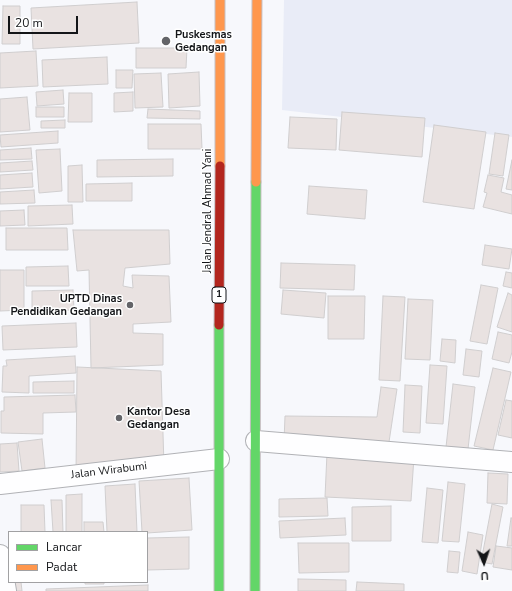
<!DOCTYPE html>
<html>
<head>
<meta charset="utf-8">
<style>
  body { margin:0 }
  #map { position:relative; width:512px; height:591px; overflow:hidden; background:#f7f8fc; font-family:"Nunito Sans",sans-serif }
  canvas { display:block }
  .legend { position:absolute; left:8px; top:531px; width:140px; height:52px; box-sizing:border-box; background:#fff; border:1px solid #a1a1a3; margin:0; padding:5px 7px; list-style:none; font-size:12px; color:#131518 }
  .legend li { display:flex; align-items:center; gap:8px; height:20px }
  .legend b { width:20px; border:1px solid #a1a1a3 }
  .north { position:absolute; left:464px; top:543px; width:40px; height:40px; -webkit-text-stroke:3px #fff; paint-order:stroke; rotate:177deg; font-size:11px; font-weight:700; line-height:16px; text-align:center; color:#131518 }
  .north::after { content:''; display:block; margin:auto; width:14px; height:18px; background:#131518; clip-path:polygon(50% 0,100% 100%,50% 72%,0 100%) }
  .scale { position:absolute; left:8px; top:16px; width:70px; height:18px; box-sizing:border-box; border:2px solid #131518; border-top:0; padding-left:5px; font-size:12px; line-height:14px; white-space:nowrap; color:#131518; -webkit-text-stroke:3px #fff; paint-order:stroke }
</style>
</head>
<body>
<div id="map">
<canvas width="512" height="591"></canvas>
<ul class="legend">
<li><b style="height:5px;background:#63d668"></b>Lancar</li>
<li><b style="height:5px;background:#ff974d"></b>Padat</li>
</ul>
<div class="north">U</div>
<div class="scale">20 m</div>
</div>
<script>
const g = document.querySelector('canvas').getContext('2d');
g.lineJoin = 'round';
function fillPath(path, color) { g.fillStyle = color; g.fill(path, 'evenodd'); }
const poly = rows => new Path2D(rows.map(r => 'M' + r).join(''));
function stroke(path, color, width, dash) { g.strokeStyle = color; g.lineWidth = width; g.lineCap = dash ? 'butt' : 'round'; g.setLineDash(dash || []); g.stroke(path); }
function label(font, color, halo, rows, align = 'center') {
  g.font = font + ' "Nunito Sans",sans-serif'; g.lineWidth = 3; g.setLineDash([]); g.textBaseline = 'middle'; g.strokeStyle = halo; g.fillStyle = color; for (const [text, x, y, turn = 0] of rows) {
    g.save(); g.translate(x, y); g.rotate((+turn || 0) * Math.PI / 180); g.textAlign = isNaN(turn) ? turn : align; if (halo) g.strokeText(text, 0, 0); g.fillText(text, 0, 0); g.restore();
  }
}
fillPath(poly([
  [284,0,512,0,512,137,282,110]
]), '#e9ecf7');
const building = poly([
  [137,2,139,43,33,49,31,8,137,2],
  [3,6,20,6,20,44,2,44,3,6],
  [136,48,187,48,186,68,136,68,136,48],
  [36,51,38,86,0,88,0,53,36,51],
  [107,57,108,84,43,87,42,60,107,57],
  [116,70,133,70,132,88,116,88,116,70],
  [199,72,200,106,169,108,168,74,199,72],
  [161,73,163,107,135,108,134,74,161,73],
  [63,90,64,104,37,106,36,92,63,90],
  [133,92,133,111,114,112,114,93,133,92],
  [69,93,92,93,92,122,68,122,69,93],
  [27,97,30,130,0,132,0,99,27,97],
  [36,107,64,107,64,117,36,117,36,107],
  [148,109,200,111,200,119,147,118,148,109],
  [342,112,425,118,422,157,339,150,342,112],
  [290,117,337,119,336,150,288,148,290,117],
  [65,120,65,128,41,128,41,121,65,120],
  [148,124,201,124,202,149,148,149,148,124],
  [434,125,486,132,474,209,423,202,434,125],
  [58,131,58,143,1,147,0,135,58,131],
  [495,133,509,135,503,176,489,174,495,133],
  [31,148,32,159,0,160,0,150,31,148],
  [60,149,62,191,39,193,36,150,60,149],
  [173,159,173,176,97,177,97,160,173,159],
  [512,160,512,190,506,189,512,160],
  [32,161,33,170,0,172,0,163,32,161],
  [82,165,83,202,68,202,68,166,82,165],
  [32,173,33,187,0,189,0,175,32,173],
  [488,175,504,178,501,192,512,195,512,214,483,207,487,193,484,192,488,175],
  [132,183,132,201,86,201,86,184,132,183],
  [309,186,367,190,365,219,307,214,309,186],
  [34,190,35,203,0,204,0,192,34,190],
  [72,205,73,224,28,226,28,206,72,205],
  [24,210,25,225,0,226,0,211,24,210],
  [6,228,67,228,68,250,6,250,6,228],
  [73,230,169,230,170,264,125,268,123,286,133,288,132,275,169,276,171,322,133,324,133,333,163,334,163,365,91,368,89,270,77,271,73,230],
  [485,245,512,249,509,269,482,265,485,245],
  [281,263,355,265,354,290,280,288,281,263],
  [68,266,69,286,26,286,26,267,68,266],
  [0,270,24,270,24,310,0,311,0,270],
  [506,272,512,273,512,288,503,286,506,272],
  [481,285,498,288,487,344,470,341,481,285],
  [73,290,74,310,32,311,32,291,73,290],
  [283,290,326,293,324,318,281,314,283,290],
  [508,293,512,295,512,332,497,327,508,293],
  [328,296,365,296,364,339,328,339,328,296],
  [383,296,405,297,400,381,379,380,383,296],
  [408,299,433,300,430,360,405,359,408,299],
  [76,323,77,347,3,350,2,326,76,323],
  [498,332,512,335,512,352,509,363,492,359,498,332],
  [442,339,456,340,455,363,440,361,442,339],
  [466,349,482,351,479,377,463,375,466,349],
  [75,356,76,373,29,376,29,393,2,392,3,366,7,366,6,360,75,356],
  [430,365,447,366,443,424,426,423,430,365],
  [77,367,161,371,164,465,76,474,77,367],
  [493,368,511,372,493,450,474,446,493,368],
  [74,381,74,393,33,393,33,382,74,381],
  [453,384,475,387,468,449,446,447,453,384],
  [405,385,422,386,420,433,403,432,405,385],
  [381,387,397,389,389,442,284,441,285,416,377,417,381,387],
  [75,395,76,412,43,413,43,434,1,433,1,411,4,411,4,397,75,395],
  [506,400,512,401,512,438,498,435,506,400],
  [42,439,45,468,22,471,18,442,42,439],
  [17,443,19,471,0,472,0,444,17,443],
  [327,453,414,457,411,501,325,497,327,453],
  [488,473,508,474,507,504,487,503,488,473],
  [189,478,192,530,147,533,142,532,139,481,189,478],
  [448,482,465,484,459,542,442,541,448,482],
  [135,484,137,532,107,532,105,486,135,484],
  [427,488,443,490,438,543,422,542,427,488],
  [82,494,82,532,66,532,66,495,82,494],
  [327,498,328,516,279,517,279,499,327,498],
  [51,500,62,500,63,532,53,532,51,500],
  [492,504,503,507,492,564,481,562,492,504],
  [21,505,44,505,45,532,21,532,21,505],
  [391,506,391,541,352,541,352,507,391,506],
  [345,518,346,535,280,538,279,521,345,518],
  [511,518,512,518,512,546,507,546,511,518],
  [84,522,103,522,104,532,84,532,84,522],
  [468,532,483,535,477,574,462,571,468,532],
  [189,537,189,569,147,570,147,538,189,537],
  [298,543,349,543,349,572,299,573,298,543],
  [496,546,512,548,512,570,493,567,496,546],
  [449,551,460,552,458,573,447,572,449,551],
  [298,579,346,580,346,591,298,591,298,579],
  [9,582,21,582,22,591,9,591,9,582],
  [85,582,104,582,104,584,85,584,85,582],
  [357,582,404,584,404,591,356,591,357,582],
  [148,585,148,591,46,591,46,589,148,585]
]);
fillPath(building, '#e9e2e1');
stroke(building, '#d0cecf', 1);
const street = poly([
  [256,441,512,462],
  [0,484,219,459],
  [0,555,6,591]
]);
const fast = poly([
  [219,591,219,325],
  [255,591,256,182]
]);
const slow = poly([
  [220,166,220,0],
  [256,182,257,0]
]);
const jam = poly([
  [219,325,220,166]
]);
stroke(street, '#b1b2b6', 22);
stroke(fast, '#c6bfc2', 11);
stroke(slow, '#c6bfc2', 11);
stroke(jam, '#c6bfc2', 11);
stroke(street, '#fefeff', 20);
stroke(fast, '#63d668', 9);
stroke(slow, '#ff974d', 9);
stroke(jam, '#b3261e', 9);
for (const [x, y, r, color] of [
  [166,41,5,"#636468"],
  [130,305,4,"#636468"],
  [119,418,4,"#636468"]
]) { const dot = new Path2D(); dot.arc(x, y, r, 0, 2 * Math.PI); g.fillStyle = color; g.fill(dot); stroke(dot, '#fff', 1.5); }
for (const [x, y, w] of [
  [219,295,14]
]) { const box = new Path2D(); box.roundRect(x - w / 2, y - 8, w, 16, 3); g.fillStyle = '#fff'; g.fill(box); stroke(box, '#131518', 1); }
label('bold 10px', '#131518', null, [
  ["1",219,295]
]);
label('bold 11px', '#131518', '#fff', [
  ["Puskesmas",175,35],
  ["Gedangan",175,48],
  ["UPTD Dinas",122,299,"right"],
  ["Pendidikan Gedangan",122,312,"right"],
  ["Kantor Desa",127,412],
  ["Gedangan",127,425]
], 'left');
label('11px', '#131518', '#fff', [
  ["Jalan Jendral Ahmad Yani",208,211,-90],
  ["Jalan Wirabumi",109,471,-7]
]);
</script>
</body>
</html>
